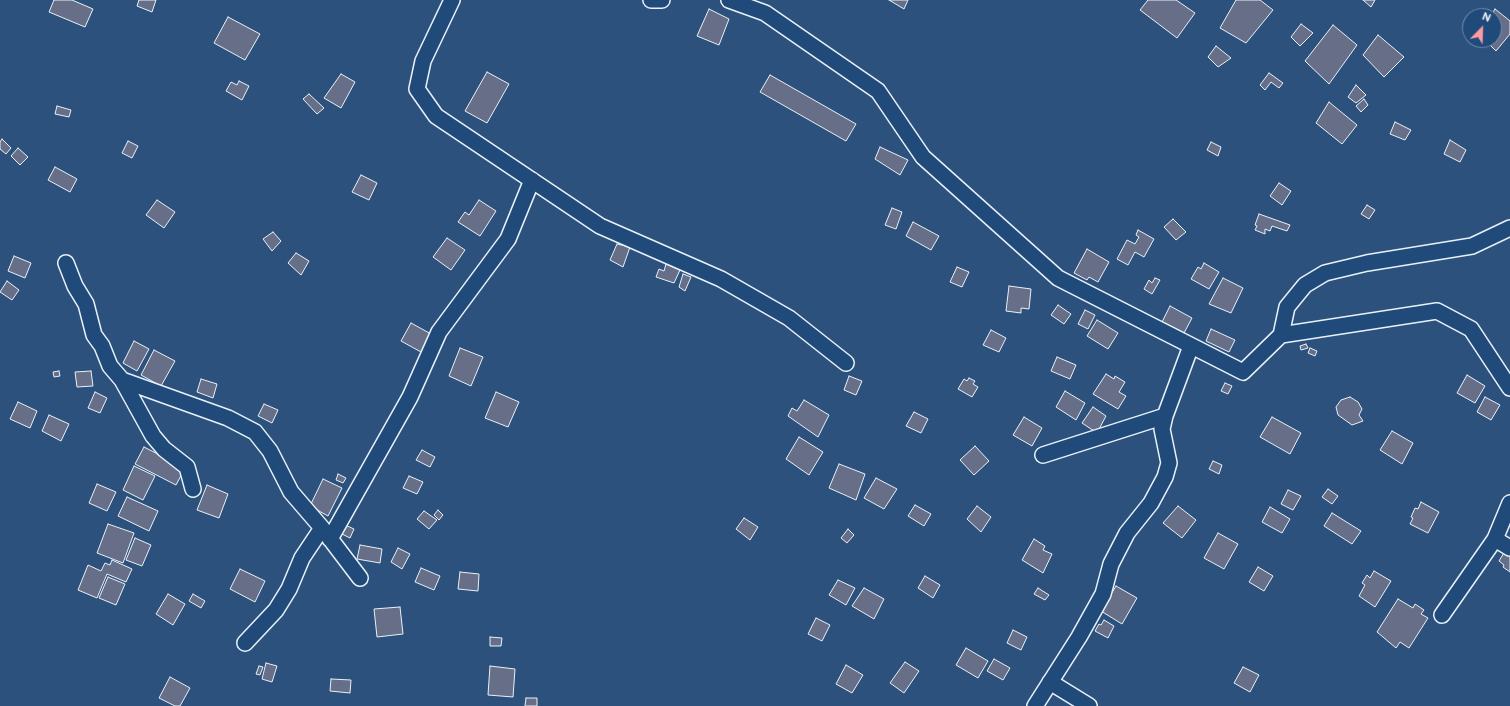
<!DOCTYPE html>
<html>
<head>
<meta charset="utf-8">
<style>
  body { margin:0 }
  #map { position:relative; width:1510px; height:706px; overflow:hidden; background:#2d517d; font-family:"Balsamiq Sans",sans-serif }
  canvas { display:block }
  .north { position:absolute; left:1462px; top:8px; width:40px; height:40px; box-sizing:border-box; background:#1f4a7a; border:1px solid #6f8dac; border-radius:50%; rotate:23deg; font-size:11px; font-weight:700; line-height:16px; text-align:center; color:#e8f1f8 }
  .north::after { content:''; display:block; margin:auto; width:14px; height:18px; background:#ff9aa2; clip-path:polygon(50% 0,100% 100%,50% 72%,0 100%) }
</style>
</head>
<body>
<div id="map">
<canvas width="1510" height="706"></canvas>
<div class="north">N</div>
</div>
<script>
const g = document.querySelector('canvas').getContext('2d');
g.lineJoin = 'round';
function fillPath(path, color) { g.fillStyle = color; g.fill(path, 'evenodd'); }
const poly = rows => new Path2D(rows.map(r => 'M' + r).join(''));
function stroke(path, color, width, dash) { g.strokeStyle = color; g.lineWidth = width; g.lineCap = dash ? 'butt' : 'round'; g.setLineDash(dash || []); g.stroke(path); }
const building = poly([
  [54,0,72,0,93,9,85,27,49,12,54,0],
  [139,0,156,0,152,12,137,6,139,0],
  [889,0,908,0,904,9,889,0],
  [1148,0,1176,0,1195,13,1177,38,1140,10,1148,0],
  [1236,0,1260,0,1273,10,1246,43,1220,28,1236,0],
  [1363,0,1375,0,1371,7,1363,0],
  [709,9,729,19,719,45,697,36,709,9],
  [1495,9,1510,21,1510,34,1496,51,1485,40,1494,40,1494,16,1491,16,1495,9],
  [228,17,260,34,245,60,214,43,228,17],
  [1301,24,1313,33,1300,46,1291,37,1301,24],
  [1333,25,1357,45,1329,84,1305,61,1333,25],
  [1378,35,1404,57,1384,77,1363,55,1378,35],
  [1216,46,1231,58,1218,67,1208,57,1216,46],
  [487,72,509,84,487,123,465,111,487,72],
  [1269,73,1283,83,1279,88,1271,82,1265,90,1260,85,1269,73],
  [341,74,355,82,341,108,324,98,341,74],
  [770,75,856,124,846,141,760,92,770,75],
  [239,81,249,86,242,100,226,91,231,82,237,85,239,81],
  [1356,85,1366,95,1356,103,1348,97,1356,85],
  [309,94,324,108,317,114,303,99,309,94],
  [1364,99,1368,105,1361,112,1356,106,1364,99],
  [1329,102,1357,125,1342,144,1316,123,1329,102],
  [57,106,71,110,69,117,55,114,57,106],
  [1395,122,1411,130,1405,140,1390,134,1395,122],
  [2,139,11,148,6,154,0,149,0,142,2,139],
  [1450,140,1466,150,1460,162,1444,154,1450,140],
  [128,141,138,146,132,158,122,153,128,141],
  [1211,142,1221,147,1218,156,1207,150,1211,142],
  [880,147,908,160,900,175,875,159,880,147],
  [18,148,28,157,20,165,11,156,18,148],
  [55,167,77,179,70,192,48,180,55,167],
  [361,175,377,183,369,200,352,192,361,175],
  [1279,183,1291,191,1282,205,1270,196,1279,183],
  [157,200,175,212,164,228,146,215,157,200],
  [479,200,496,211,480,236,458,222,465,212,469,215,479,200],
  [1367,205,1375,210,1369,219,1361,214,1367,205],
  [892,208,902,212,896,229,885,225,892,208],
  [1259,214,1290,225,1287,231,1272,226,1270,231,1265,229,1265,234,1255,230,1257,226,1255,225,1259,214],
  [1173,219,1186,232,1176,240,1164,227,1173,219],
  [913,222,939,236,931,250,906,236,913,222],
  [1138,230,1154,239,1144,257,1135,252,1128,265,1117,259,1127,240,1135,244,1139,237,1136,235,1138,230],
  [273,232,281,241,272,251,263,239,273,232],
  [447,238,465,250,451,270,433,257,447,238],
  [617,244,630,247,623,267,610,260,617,244],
  [1087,249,1109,262,1098,282,1089,277,1087,280,1074,273,1087,249],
  [296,253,309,261,301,275,288,263,296,253],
  [14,256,31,263,25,278,8,271,14,256],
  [1204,263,1219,272,1209,289,1191,279,1198,267,1201,269,1204,263],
  [666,264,680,270,674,283,656,277,659,269,664,271,666,264],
  [957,267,969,272,962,287,950,282,957,267],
  [683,274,691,277,685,291,679,287,683,274],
  [1155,278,1160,280,1152,294,1144,289,1149,280,1152,283,1155,278],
  [1223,278,1243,288,1231,313,1209,304,1223,278],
  [7,281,19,290,12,300,0,292,7,281],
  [1009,286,1031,289,1029,309,1021,308,1021,313,1006,311,1009,286],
  [1058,305,1071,314,1064,324,1051,315,1058,305],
  [1170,306,1192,318,1184,333,1162,322,1170,306],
  [1085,310,1095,315,1088,329,1078,324,1085,310],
  [1097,320,1118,333,1108,349,1087,336,1097,320],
  [411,323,431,334,421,352,401,341,411,323],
  [1211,329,1235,340,1229,352,1206,341,1211,329],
  [991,330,1006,338,999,352,983,345,991,330],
  [134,341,149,349,137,371,123,363,134,341],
  [1306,344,1308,348,1301,350,1300,346,1306,344],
  [460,348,483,357,471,386,449,376,460,348],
  [1310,348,1317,351,1315,356,1308,353,1310,348],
  [154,350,175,361,161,386,141,375,154,350],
  [1057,357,1076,365,1070,379,1051,371,1057,357],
  [59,371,60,376,54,377,53,372,59,371],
  [91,371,93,386,77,387,75,372,91,371],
  [1106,374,1114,379,1115,376,1125,382,1119,392,1126,396,1118,409,1093,394,1106,374],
  [1467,375,1485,386,1475,403,1457,393,1467,375],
  [849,376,862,381,856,395,844,390,849,376],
  [969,378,975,381,973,384,978,387,972,397,958,389,964,379,967,381,969,378],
  [201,379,217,384,213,398,197,392,201,379],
  [1225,383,1232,386,1228,394,1221,391,1225,383],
  [1065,391,1085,403,1076,420,1056,407,1065,391],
  [95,392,107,398,100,413,88,408,95,392],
  [496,392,519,402,508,427,485,418,496,392],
  [1350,397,1358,402,1362,409,1359,415,1363,421,1352,425,1338,415,1336,407,1341,400,1350,397],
  [1485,397,1500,405,1491,420,1477,412,1485,397],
  [804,400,829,415,818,437,788,416,792,408,797,411,804,400],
  [18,402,37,411,30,428,10,419,18,402],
  [264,404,278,410,272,423,258,416,264,404],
  [1093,407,1106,416,1097,433,1082,423,1093,407],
  [914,412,928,419,921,433,906,426,914,412],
  [49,415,69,424,61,441,42,431,49,415],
  [1024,417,1042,428,1032,446,1013,435,1024,417],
  [1272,417,1301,433,1290,454,1260,437,1272,417],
  [1392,431,1413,443,1402,464,1380,450,1392,431],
  [799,437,823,452,809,475,786,459,799,437],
  [975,446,989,461,974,475,960,460,975,446],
  [144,447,185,468,176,485,135,464,144,447],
  [422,450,435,457,430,467,416,460,422,450],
  [1213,461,1222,465,1219,474,1209,469,1213,461],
  [839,464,865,474,856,500,829,488,839,464],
  [134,466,155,476,143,500,123,490,134,466],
  [338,474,346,478,343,483,336,480,338,474],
  [409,476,423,482,417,494,403,488,409,476],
  [876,478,897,489,884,509,864,498,876,478],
  [323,479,342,488,328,516,310,506,323,479],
  [97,484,116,492,107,511,89,503,97,484],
  [207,485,228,494,219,518,197,510,207,485],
  [1328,489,1338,496,1332,504,1322,497,1328,489],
  [1288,490,1301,496,1293,510,1281,504,1288,490],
  [127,497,158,511,149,531,118,516,127,497],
  [1421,502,1439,512,1428,533,1410,524,1413,518,1411,517,1415,508,1418,509,1421,502],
  [915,505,931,514,924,526,908,516,915,505],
  [977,506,991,517,981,532,967,519,977,506],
  [1178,506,1196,520,1182,538,1163,523,1178,506],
  [1270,507,1290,519,1282,533,1262,522,1270,507],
  [438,510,443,515,439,520,434,515,438,510],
  [424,511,437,520,429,529,417,519,424,511],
  [1332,513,1361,531,1352,544,1324,526,1332,513],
  [744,518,758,527,750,540,736,529,744,518],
  [108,524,134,533,123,563,97,553,108,524],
  [345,525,354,529,350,538,340,533,345,525],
  [848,529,854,535,847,543,841,538,848,529],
  [1218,533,1238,544,1224,569,1204,558,1218,533],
  [135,538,151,545,142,566,126,560,135,538],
  [1034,539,1045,546,1043,550,1052,554,1043,573,1022,560,1034,539],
  [360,545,382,549,380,563,357,559,360,545],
  [398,548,410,554,402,569,391,562,398,548],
  [1505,551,1510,554,1510,572,1503,567,1504,565,1499,561,1505,551],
  [112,560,132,569,126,582,107,574,97,598,78,590,88,565,101,571,105,563,110,565,112,560],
  [1258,567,1273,576,1264,591,1249,582,1258,567],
  [421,568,440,576,434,590,415,582,421,568],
  [240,569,265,581,255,602,230,589,240,569],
  [1374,571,1391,581,1375,607,1359,596,1365,585,1362,583,1367,575,1370,578,1374,571],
  [460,572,479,574,478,591,458,589,460,572],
  [925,576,940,585,933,598,918,588,925,576],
  [108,577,125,584,116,605,99,598,108,577],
  [838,580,855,588,846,605,829,595,838,580],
  [1116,586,1137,598,1122,624,1101,611,1116,586],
  [864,588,884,599,874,619,852,606,864,588],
  [1038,588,1049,595,1045,600,1034,594,1038,588],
  [168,594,185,604,173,625,156,614,168,594],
  [193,594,205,601,201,608,189,601,193,594],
  [1398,599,1413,608,1415,604,1424,610,1421,614,1428,618,1409,648,1400,642,1396,648,1377,632,1398,599],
  [400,607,403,634,377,637,374,609,400,607],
  [816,618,830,625,822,641,808,634,816,618],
  [1104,620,1114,626,1108,638,1095,631,1099,624,1101,625,1104,620],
  [1013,630,1027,637,1021,650,1007,643,1013,630],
  [490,637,502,638,501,646,490,646,490,637],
  [966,648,988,661,978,678,956,665,966,648],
  [994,659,1010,668,1003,680,987,671,994,659],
  [905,662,919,671,904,693,890,683,905,662],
  [266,663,277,666,272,682,262,679,266,663],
  [846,665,863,675,852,693,836,684,846,665],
  [259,666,263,667,260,675,256,674,259,666],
  [490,666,515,669,513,697,488,695,490,666],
  [1243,667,1259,675,1250,692,1234,683,1243,667],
  [170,677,190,688,180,706,175,706,159,698,170,677],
  [331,679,351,680,350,693,330,691,331,679],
  [526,698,537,698,537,706,525,706,526,698]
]);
fillPath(building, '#666e88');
stroke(building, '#e8f1f8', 1);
const street = poly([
  [452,0,423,61,417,89,436,116,600,226,721,279,789,318,846,363],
  [651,0,662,0],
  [729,0,765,13,878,91,923,157,1058,278,1243,372,1281,335,1437,311,1471,329,1510,388],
  [66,263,75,286,86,304,94,335,102,346,110,366,122,380,153,436,164,449,187,467,193,489],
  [1281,335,1287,307,1305,285,1325,273,1367,263,1472,246,1510,228],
  [122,380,228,418,255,432,270,451,291,492,322,528,360,578],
  [1043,455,1165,416],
  [330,539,410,397,439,332,508,239,532,180],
  [1495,539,1510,548],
  [1442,615,1495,539,1510,503],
  [245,643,276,610,289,589,302,558,322,528],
  [1050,682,1089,706],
  [1035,706,1079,637,1103,594,1111,564,1127,533,1151,503,1165,477,1169,463,1162,429,1165,416,1191,346]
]);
stroke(street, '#e8f1f8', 18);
stroke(street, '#1f4a7a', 15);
</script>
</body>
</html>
